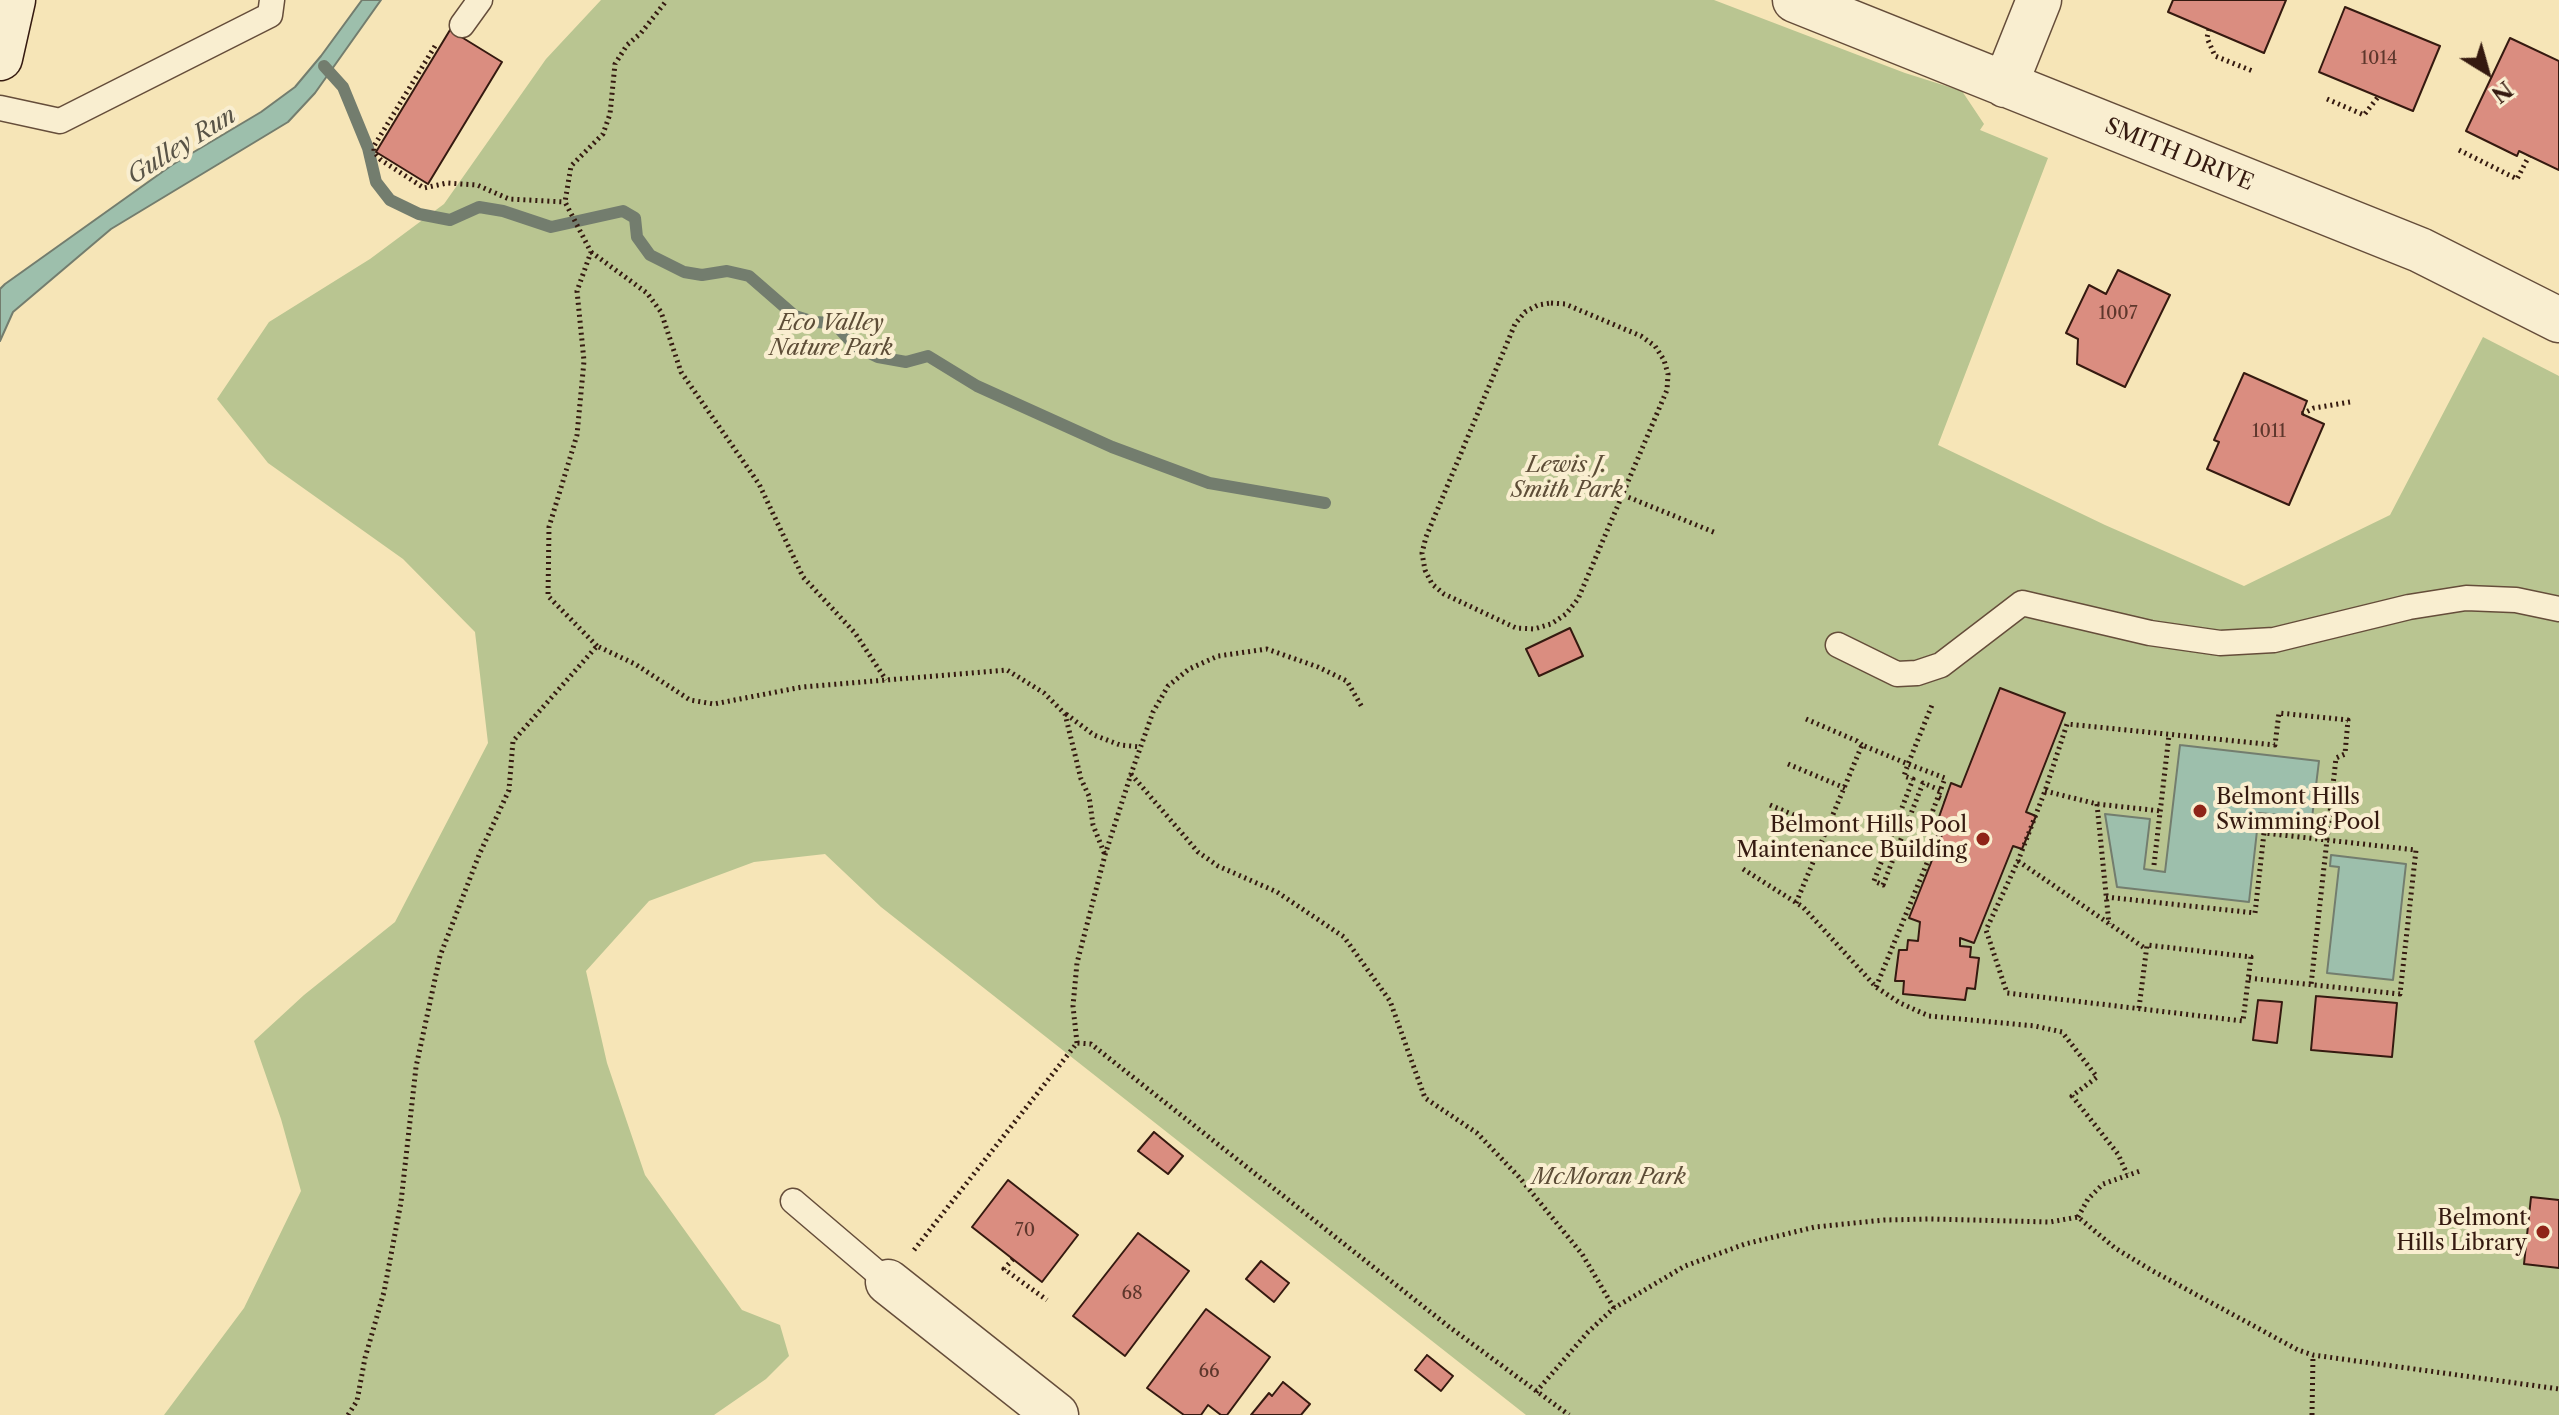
<!DOCTYPE html>
<html>
<head>
<meta charset="utf-8">
<style>
  body { margin:0 }
  #map { position:relative; width:2559px; height:1415px; overflow:hidden; background:#f6e5b7; font-family:"Libre Caslon Text",serif }
  canvas { display:block }
  .north { position:absolute; left:2447px; top:32px; width:80px; height:80px; -webkit-text-stroke:6px #f9eed0; paint-order:stroke; rotate:143deg; font-size:22px; font-weight:700; line-height:32px; text-align:center; color:#351a10 }
  .north::after { content:''; display:block; margin:auto; width:28px; height:36px; background:#351a10; clip-path:polygon(50% 0,100% 100%,50% 72%,0 100%) }
</style>
</head>
<body>
<div id="map">
<canvas width="2559" height="1415"></canvas>
<div class="north">N</div>
</div>
<script>
const g = document.querySelector('canvas').getContext('2d');
g.lineJoin = 'round';
function fillPath(path, color) { g.fillStyle = color; g.fill(path, 'evenodd'); }
const poly = rows => new Path2D(rows.map(r => 'M' + r).join(''));
function stroke(path, color, width, dash) { g.strokeStyle = color; g.lineWidth = width; g.lineCap = dash ? 'butt' : 'round'; g.setLineDash(dash || []); g.stroke(path); }
function label(font, color, halo, rows, align = 'center') {
  g.font = font + ' "Libre Caslon Text",serif'; g.lineWidth = 8; g.setLineDash([]); g.textBaseline = 'middle'; g.strokeStyle = halo; g.fillStyle = color; for (const [text, x, y, turn = 0] of rows) {
    g.save(); g.translate(x, y); g.rotate((+turn || 0) * Math.PI / 180); g.textAlign = isNaN(turn) ? turn : align; if (halo) g.strokeText(text, 0, 0); g.fillText(text, 0, 0); g.restore();
  }
}
fillPath(poly([
  [601,0,1714,0,1905,73,1962,91,1984,124,1980,130,2048,158,1938,445,2105,525,2244,586,2390,515,2483,337,2559,376,2559,1415,1526,1415,881,907,825,854,754,862,649,901,586,971,607,1063,645,1175,742,1310,780,1325,789,1356,766,1379,714,1415,164,1415,244,1308,301,1191,281,1119,254,1041,304,995,395,922,488,743,475,632,403,559,268,463,217,399,269,322,370,259,444,204,546,59]
]), '#b9c591');
const water = poly([
  [362,0,381,0,315,93,288,122,111,229,13,312,0,341,0,289,5,284,172,165,261,112,295,87,321,56,362,0],
  [2180,745,2319,761,2312,818,2259,813,2249,902,2117,887,2105,814,2150,819,2144,869,2165,872,2180,745],
  [2331,855,2406,864,2393,980,2327,973,2339,867,2330,866,2331,855]
]);
fillPath(water, '#9dbfac');
stroke(water, '#737d6e', 2);
stroke(poly([
  [324,66,343,87,368,148,376,182,390,200,419,214,450,220,479,207,503,211,551,227,623,211,635,218,637,237,650,255,684,272,702,275,727,271,749,276,795,316,814,322,834,323,855,346,878,357,906,362,928,356,977,386,1112,447,1209,483,1325,503]
]), '#737d6e', 12);
const building = poly([
  [2173,0,2286,0,2264,53,2168,12,2173,0],
  [2345,7,2440,46,2413,111,2319,72,2345,7],
  [450,30,502,62,428,184,376,152,450,30],
  [2510,38,2559,61,2559,170,2519,151,2517,156,2466,131,2510,38],
  [2118,270,2170,295,2125,387,2077,364,2078,339,2066,333,2089,285,2106,294,2118,270],
  [2244,373,2307,401,2302,414,2324,424,2289,505,2207,469,2219,442,2214,440,2244,373],
  [1570,628,1583,656,1539,676,1526,649,1570,628],
  [2000,688,2065,713,2026,812,2036,816,2022,849,2013,846,1974,943,1960,938,1960,946,1971,947,1970,957,1979,958,1975,989,1967,988,1965,1000,1903,994,1904,981,1895,981,1899,950,1907,950,1908,940,1918,941,1920,922,1909,918,1948,820,1939,817,1951,783,1961,787,2000,688],
  [2316,996,2397,1003,2392,1057,2311,1050,2316,996],
  [2258,1000,2282,1002,2277,1043,2253,1040,2258,1000],
  [1154,1132,1183,1156,1168,1174,1138,1151,1154,1132],
  [1008,1180,1078,1235,1042,1282,972,1227,1008,1180],
  [2531,1197,2559,1200,2559,1268,2524,1264,2531,1197],
  [1138,1233,1189,1271,1125,1356,1073,1316,1138,1233],
  [1261,1261,1289,1283,1274,1302,1246,1279,1261,1261],
  [1206,1309,1270,1357,1227,1415,1221,1415,1208,1405,1201,1415,1184,1415,1147,1388,1206,1309],
  [1427,1355,1453,1376,1441,1391,1415,1370,1427,1355],
  [1283,1382,1310,1404,1301,1415,1251,1415,1269,1393,1272,1396,1283,1382]
]);
fillPath(building, '#da8d80');
stroke(building, '#351a10', 2);
const service = poly([
  [462,25,480,0],
  [0,108,60,121,270,15,272,0],
  [1838,645,1897,674,1917,673,1941,665,2022,603,2150,633,2220,643,2274,640,2409,607,2466,598,2516,600,2559,609],
  [793,1201,888,1282]
]);
const minor = poly([
  [1795,0,2420,250,2559,320],
  [2005,85,2039,0],
  [888,1282,1056,1415]
]);
const secondary = poly([
  [0,58,13,0]
]);
stroke(service, '#654d3a', 27);
stroke(minor, '#654d3a', 47);
stroke(secondary, '#351a10', 47);
stroke(poly([
  [2209,29,2207,38,2215,56,2255,72],
  [435,46,374,146,374,152,381,160,424,188,447,183,477,185,509,199,565,202],
  [2327,99,2364,115,2378,97],
  [2459,150,2517,179,2529,156],
  [591,252,647,293,661,312,681,372,759,484,803,577,855,633,886,680],
  [1551,303,1565,304,1641,336,1655,346,1664,360,1668,374,1667,390,1578,599,1566,614,1551,624,1534,629,1516,628,1444,594,1432,584,1425,570,1422,553,1426,537,1515,324,1525,312,1538,305,1551,303],
  [2302,414,2314,408,2350,402],
  [1623,495,1716,533],
  [597,646,548,596,549,527,577,435,584,361,577,291,591,252,565,202,571,166,603,134,610,114,615,64,627,45,641,33,667,0],
  [1066,714,1094,735,1120,745,1141,747],
  [1806,719,1857,741,1862,745],
  [1788,764,1845,788],
  [1131,774,1198,852,1218,866,1277,892,1344,937,1390,1001,1425,1098,1477,1133,1519,1177,1582,1254,1614,1308],
  [1940,790,1923,783,1883,885,1874,881,1913,779,1904,776,1908,764,1945,778,1938,797,1945,800],
  [2045,791,2097,804,2161,811],
  [2097,804,2109,924],
  [1770,805,1827,829],
  [2018,861,2146,949],
  [2154,865,2169,735],
  [1743,869,1803,907,1876,987,1900,1003,1929,1016,2035,1026,2062,1032,2097,1077,2072,1096,2118,1154,2127,1174],
  [2106,897,2255,913,2264,833,2416,850,2400,994,2248,978],
  [1796,903,1862,745,1908,764,1932,705],
  [1876,987,1943,824,1930,818,1938,797],
  [2139,1008,2147,945,2251,957,2243,1021,2007,993,1986,930,2018,861,2045,791,2067,724,2275,745,2279,713,2348,720,2345,754,2336,758,2311,985],
  [1077,1043,1073,1006,1077,963,1105,855,1131,774,1153,712,1168,686,1189,669,1218,656,1267,649,1318,667,1347,681,1363,709],
  [2078,1217,2088,1199,2103,1184,2140,1171],
  [914,1250,1077,1043,1091,1044,1448,1326,1569,1415],
  [1013,1259,1004,1269,1047,1300],
  [1536,1392,1588,1332,1614,1308,1685,1266,1745,1244,1815,1227,1884,1220,1931,1219,2050,1222,2078,1217,2115,1248,2151,1270,2298,1350,2313,1355,2559,1389],
  [348,1415,357,1401,365,1358,384,1292,401,1202,416,1067,440,956,479,855,509,790,513,741,597,646,635,664,690,700,714,704,802,687,1007,670,1044,693,1065,714,1081,779,1089,796,1093,825,1105,855],
  [2312,1415,2313,1355]
]), '#351a10', 5, [2, 4]);
stroke(service, '#f9eed0', 24);
stroke(minor, '#f9eed0', 44);
stroke(secondary, '#f9eed0', 44);
for (const [x, y, r, color] of [
  [2200,811,8,"#8f2418"],
  [1983,839,8,"#8f2418"],
  [2543,1232,8,"#8f2418"]
]) { const dot = new Path2D(); dot.arc(x, y, r, 0, 2 * Math.PI); g.fillStyle = color; g.fill(dot); stroke(dot, '#f9eed0', 3); }
label('18px', '#5e372c', null, [
  ["1014",2379,59],
  ["1007",2118,314],
  ["1011",2269,432],
  ["70",1025,1231],
  ["68",1132,1294],
  ["66",1209,1372]
]);
label('22px', '#351a10', '#f9eed0', [
  ["SMITH DRIVE",2179,155,22]
]);
label('italic 22px', '#5d4d37', '#f9eed0', [
  ["Eco Valley",831,324],
  ["Nature Park",831,349],
  ["Lewis J.",1567,466],
  ["Smith Park",1567,491],
  ["McMoran Park",1609,1178]
]);
label('22px', '#351a10', '#f9eed0', [
  ["Belmont Hills",2216,798,"left"],
  ["Swimming Pool",2216,823,"left"],
  ["Belmont Hills Pool",1967,826],
  ["Maintenance Building",1967,851],
  ["Belmont",2527,1219],
  ["Hills Library",2527,1244]
], 'right');
label('italic 24px', '#595447', '#f9eed0', [
  ["Gulley Run",182,146,-32]
]);
</script>
</body>
</html>
